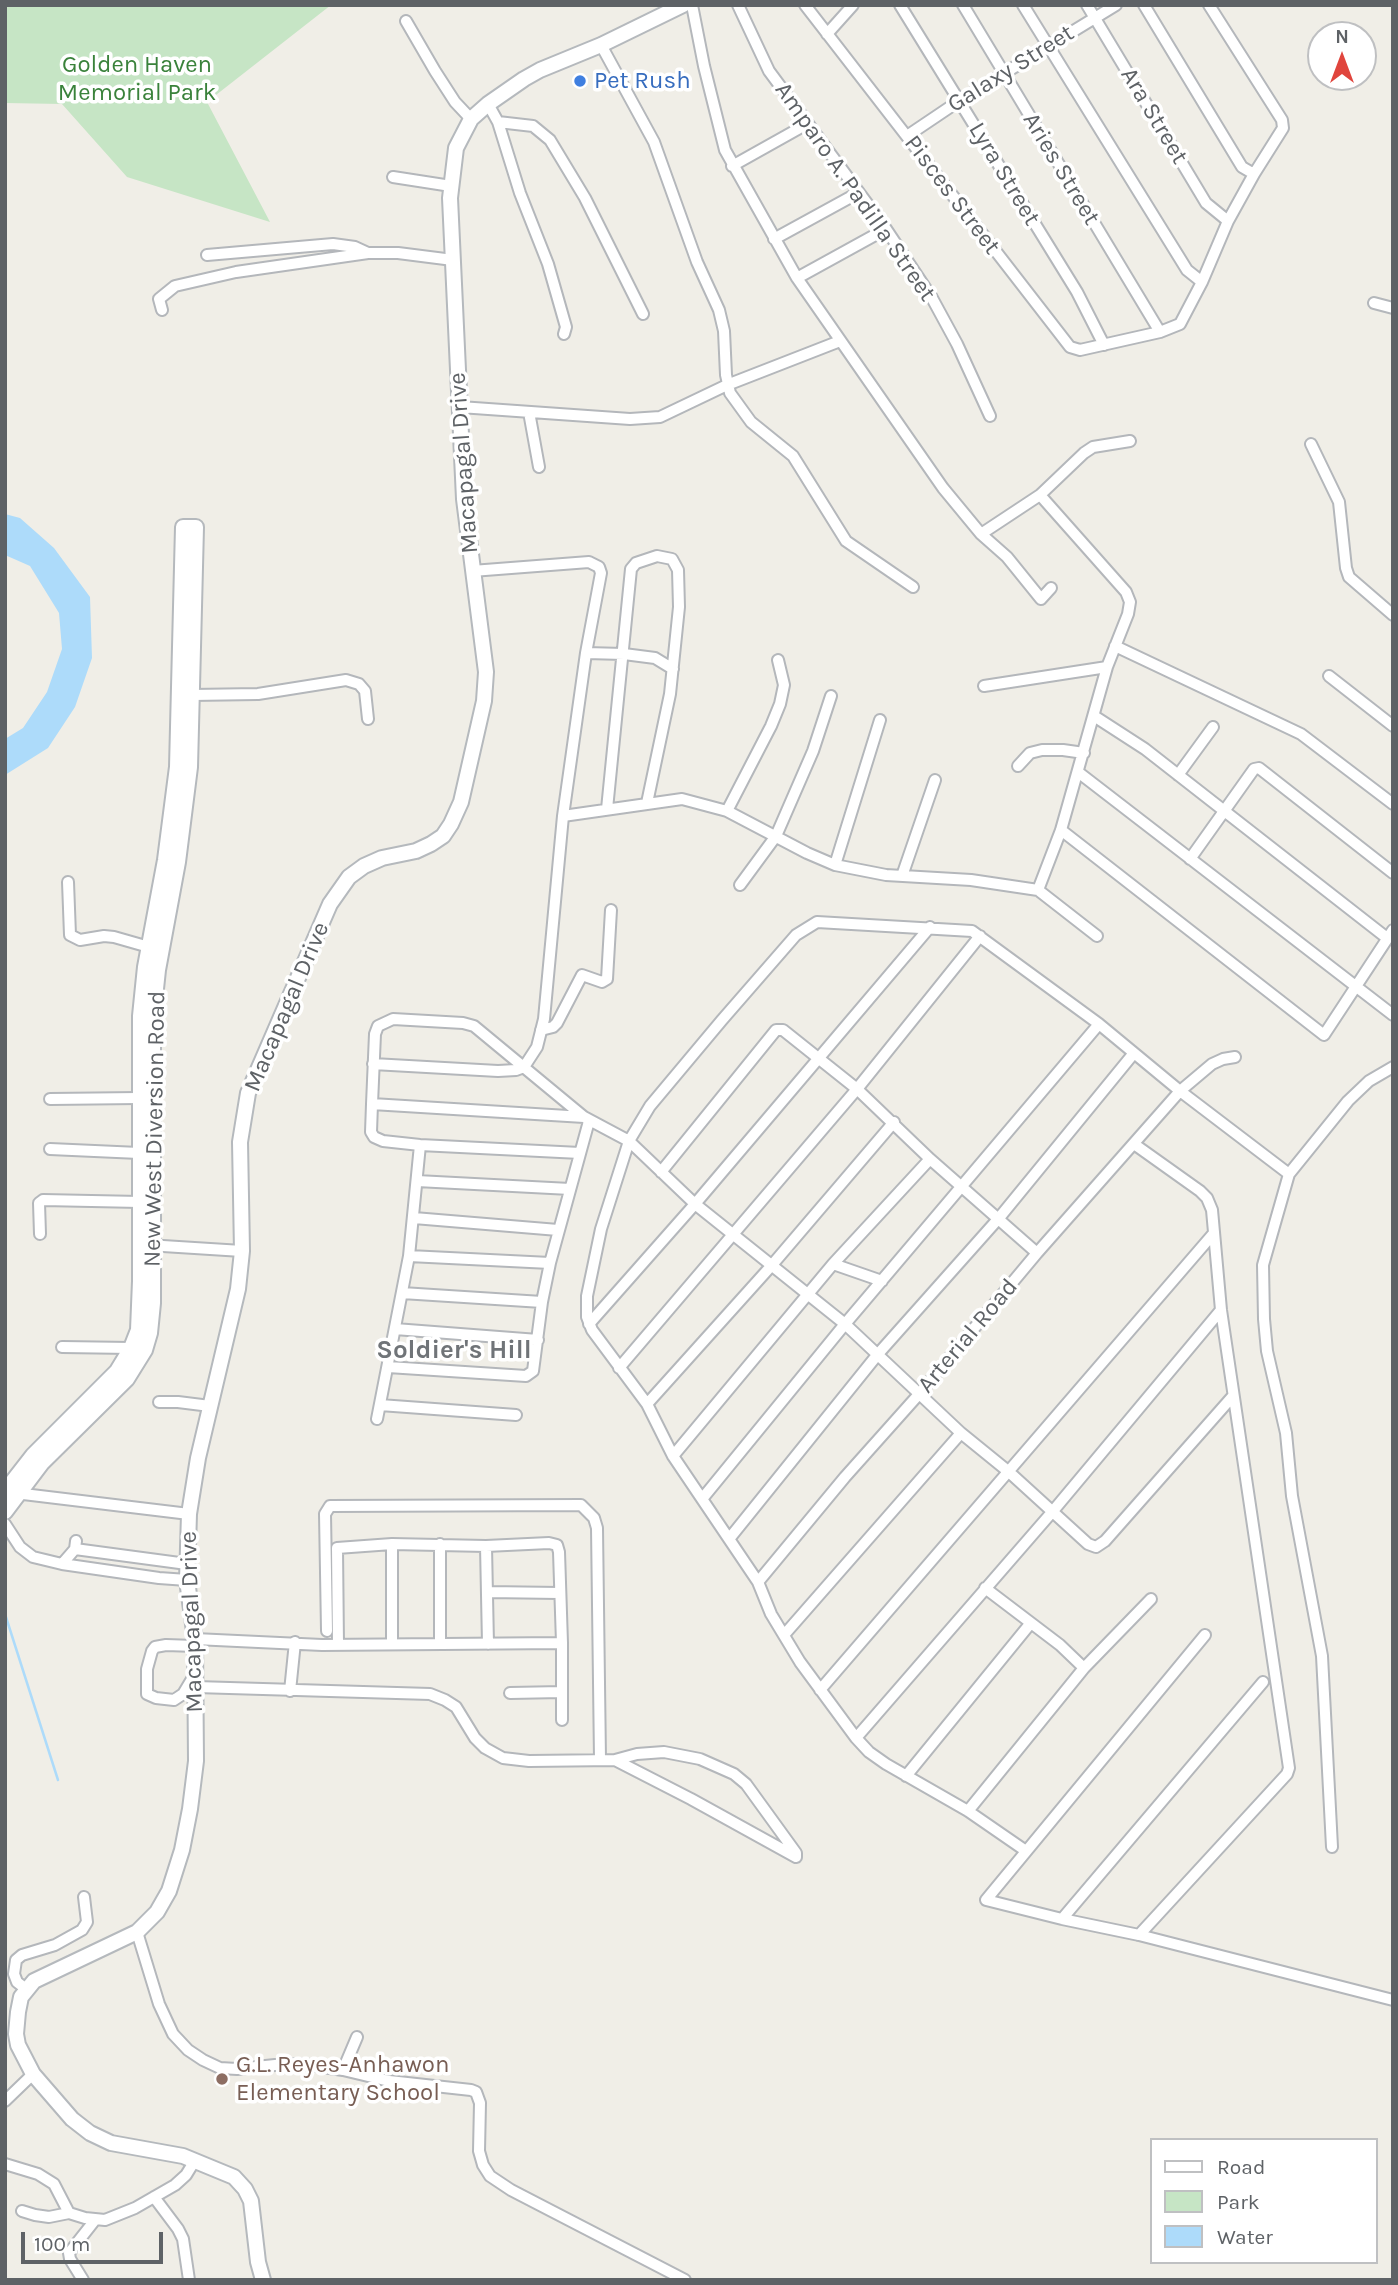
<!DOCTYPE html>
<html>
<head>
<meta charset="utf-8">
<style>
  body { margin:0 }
  #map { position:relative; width:1398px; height:2285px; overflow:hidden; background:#f0eee7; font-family:Karla,sans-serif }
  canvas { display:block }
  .frame { position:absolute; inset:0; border:7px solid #5e6266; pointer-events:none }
  .legend { position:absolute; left:1150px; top:2138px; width:228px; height:126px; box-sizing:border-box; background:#fff; border:2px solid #bfc0c2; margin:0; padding:9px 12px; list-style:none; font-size:21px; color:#5e6266 }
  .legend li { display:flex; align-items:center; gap:14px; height:35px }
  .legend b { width:35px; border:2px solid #bfc0c2 }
  .north { position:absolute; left:1307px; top:21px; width:70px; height:70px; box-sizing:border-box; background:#fff; border:2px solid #bfc0c2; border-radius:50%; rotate:0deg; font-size:19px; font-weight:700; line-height:28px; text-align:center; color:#5e6266 }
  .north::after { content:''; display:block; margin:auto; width:24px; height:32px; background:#e0453d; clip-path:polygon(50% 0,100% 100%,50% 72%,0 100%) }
  .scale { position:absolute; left:21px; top:2232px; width:142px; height:32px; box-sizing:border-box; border:4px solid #5e6266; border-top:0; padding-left:9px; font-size:21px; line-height:24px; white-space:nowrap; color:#5e6266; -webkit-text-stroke:5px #fff; paint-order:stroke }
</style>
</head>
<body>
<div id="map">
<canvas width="1398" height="2285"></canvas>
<div class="frame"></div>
<ul class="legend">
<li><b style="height:9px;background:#fff"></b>Road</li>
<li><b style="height:19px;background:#c6e5c5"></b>Park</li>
<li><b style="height:19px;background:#addbfa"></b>Water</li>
</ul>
<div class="north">N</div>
<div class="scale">100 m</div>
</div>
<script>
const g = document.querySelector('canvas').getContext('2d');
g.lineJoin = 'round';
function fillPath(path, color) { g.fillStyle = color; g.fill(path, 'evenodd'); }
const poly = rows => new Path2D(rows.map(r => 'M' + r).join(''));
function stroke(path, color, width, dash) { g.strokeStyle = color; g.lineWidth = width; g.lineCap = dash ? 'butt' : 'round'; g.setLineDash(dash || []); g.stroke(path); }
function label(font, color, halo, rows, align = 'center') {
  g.font = font + ' Karla,sans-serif'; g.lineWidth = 7; g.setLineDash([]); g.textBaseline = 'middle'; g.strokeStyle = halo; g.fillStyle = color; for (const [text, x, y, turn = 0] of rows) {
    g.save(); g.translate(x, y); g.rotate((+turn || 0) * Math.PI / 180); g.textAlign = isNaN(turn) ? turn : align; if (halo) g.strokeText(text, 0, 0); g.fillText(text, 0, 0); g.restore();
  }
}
fillPath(poly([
  [5,5,331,5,207,102,270,222,127,177,62,104,5,103]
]), '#c6e5c5');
fillPath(poly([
  [5,514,20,518,54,548,90,597,92,658,75,707,48,748,5,775,5,739,23,728,47,692,62,649,59,613,30,566,5,555]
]), '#addbfa');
stroke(poly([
  [5,1614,58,1780]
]), '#addbfa', 2.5);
const street = poly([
  [692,5,704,66,725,150,797,278,943,488,981,534,1007,557,1041,599,1051,588],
  [738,5,769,71,886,229,932,298,957,344,990,416],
  [805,5,1070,347,1080,350,1160,332,1180,324,1202,282,1228,221,1254,174,1283,128,1282,120,1209,5],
  [900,5,1077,292,1104,345],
  [963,5,1160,332],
  [1023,5,1187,270,1202,282],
  [1087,5,1206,203,1228,221],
  [1144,5,1242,167,1254,174],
  [406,21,435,71,455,102,471,119],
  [827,34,853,5],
  [601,45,654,142,697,262,719,310,724,331,726,375,730,393,751,422,793,456,846,541,913,587],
  [488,104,498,122,533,126,550,140,585,198,643,314],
  [498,122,520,193,548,264,566,327,564,334],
  [907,136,959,101,1116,5],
  [732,166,807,124],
  [393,177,451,186],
  [774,239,858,193],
  [207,255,333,244,355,247,368,253],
  [797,278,886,229],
  [1374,303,1393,308],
  [162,310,159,299,175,286,236,272,368,253,398,253,453,260],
  [460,407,630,419,660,417,727,385,840,341],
  [529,412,539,467],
  [1311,444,1339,502,1346,568,1349,577,1393,615],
  [981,534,1040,495,1084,453,1093,447,1130,441],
  [1115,646,1301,734,1393,804],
  [586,653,624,654,655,658,673,669],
  [1329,676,1393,726],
  [984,686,1107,667],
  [192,695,258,694,346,680,359,684,365,691,368,719],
  [1094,716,1145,749,1387,938],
  [1018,766,1030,753,1042,750,1063,750,1084,753],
  [1078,772,1393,1015],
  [1178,775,1213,727],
  [607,809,631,569,636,563,657,556,672,559,678,570,679,607,670,694,647,803],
  [727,811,771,726,780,704,784,685,778,660],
  [563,816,682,799,727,811,807,853,835,865,886,875,971,880,1038,890,1097,936],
  [1061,830,1324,1035,1393,930],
  [1190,859,1254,769,1259,768,1393,873],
  [835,865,880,720],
  [902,876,935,780],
  [68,882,70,935,80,940,104,936,114,937,149,947],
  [740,885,776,836,813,751,831,696],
  [1038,890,1061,830,1107,667,1128,614,1130,602,1126,592,1040,495],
  [541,1030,553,1027,557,1023,582,975,602,982,607,979,611,910],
  [373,1064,498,1071,516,1070,524,1067,537,1047,544,1019,563,816,586,653,601,573,599,567,589,562,472,571],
  [50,1099,139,1098],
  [372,1104,584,1117],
  [1134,1144,1200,1191,1207,1198,1212,1210,1221,1310,1289,1768,1287,1774,1139,1935],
  [50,1149,139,1153],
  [580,1153,420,1145,383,1141,374,1137,371,1132,372,1104,375,1034,378,1026,393,1019,463,1023,474,1026,584,1117,629,1141,695,1204,845,1324,961,1433,1009,1472,1088,1544,1096,1547,1105,1541,1233,1396],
  [661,1172,776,1030,783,1030,857,1089,930,1159,1037,1253],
  [1289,1174,1263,1265,1264,1319,1267,1351,1286,1433,1292,1496,1322,1656,1332,1847],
  [417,1181,570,1189],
  [414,1218,558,1230],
  [40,1234,39,1203,43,1200,140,1202],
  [147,1245,242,1251],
  [409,1256,550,1263],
  [833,1264,882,1281],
  [402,1293,542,1302],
  [589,1324,695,1204,930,927],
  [395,1329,538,1340],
  [62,1347,131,1348],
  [388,1367,526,1376,533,1371,542,1302,550,1263,589,1121],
  [619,1368,857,1089,980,936],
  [159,1402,178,1402,210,1406],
  [647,1404,772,1265,894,1122],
  [380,1405,516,1415],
  [377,1419,409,1256,420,1145],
  [673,1456,833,1264,930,1159],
  [15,1493,189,1514],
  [702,1499,845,1324,1099,1024],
  [5,1524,20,1547,33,1557,62,1564,159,1578,187,1580],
  [729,1539,878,1354,999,1218,1134,1053],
  [392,1544,392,1644],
  [486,1546,488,1644],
  [75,1549,187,1564],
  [62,1564,75,1549,76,1541],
  [758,1582,845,1477,920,1393,1037,1253,1180,1091,1212,1064,1223,1059,1235,1057],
  [985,1588,1060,1645,1084,1668],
  [488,1592,559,1593],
  [327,1631,325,1514,330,1506,581,1505,594,1518,597,1528,600,1759],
  [784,1635,961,1433],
  [1205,1635,986,1900,1062,1919,1139,1935,1393,2000],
  [195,1639,322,1645,562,1643],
  [440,1643,440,1544],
  [338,1644,337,1548,392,1544,486,1546,549,1543,557,1545,559,1552,562,1643,562,1720],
  [195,1674,183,1694,174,1700,156,1698,147,1694,147,1669,152,1651,155,1647,166,1645,195,1646],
  [196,1687,430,1694,445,1700,456,1707,475,1738,485,1748,503,1758,529,1761,615,1760,637,1754,664,1752,700,1759,734,1774,746,1784,796,1853,796,1857],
  [820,1690,1214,1233],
  [290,1691,295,1642],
  [510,1693,562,1692],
  [856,1738,1053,1511,1221,1310],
  [615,1760,691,1799,796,1857],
  [906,1776,1030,1624],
  [968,1811,1084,1668,1151,1599],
  [1026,1851,968,1811,886,1764,869,1752,856,1738,800,1662,771,1614,758,1582,673,1456,647,1404,592,1330,587,1317,587,1296,601,1229,629,1141,650,1106,722,1020,796,935,817,922,972,931,1099,1024,1180,1091,1289,1174,1348,1101,1369,1081,1393,1067],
  [1062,1919,1263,1682],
  [137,1932,159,2004,173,2034,188,2050,203,2060,220,2068,237,2069,275,2065,303,2064,343,2070,389,2081,471,2090,476,2092,480,2103,479,2151,483,2165,490,2176,511,2190,685,2280],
  [26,1989,17,1982,14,1974,16,1960,22,1955,55,1945,82,1930,87,1922,84,1897],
  [343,2070,357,2037],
  [5,2101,33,2074],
  [5,2164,38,2174,54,2184,69,2213,85,2218,105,2220,135,2208,175,2185,186,2175,194,2162],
  [154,2197,178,2229,183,2239,189,2280],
  [22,2211,35,2215,49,2217,69,2213],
  [83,2280,70,2259,69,2253,95,2220]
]);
const secondary = poly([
  [5,1491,33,1455,117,1371,131,1348,138,1330,140,1281,140,1016,145,967,165,860,177,767,183,527,196,527,190,767,178,862,158,970,153,1017,153,1303,150,1333,145,1350,127,1379,42,1463,5,1512],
  [263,2280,258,2262,251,2201,245,2189,234,2177,183,2156,111,2143,90,2133,72,2119,33,2074,18,2045,16,2034,18,2012,21,1997,34,1981,137,1932,157,1912,169,1891,182,1850,190,1809,196,1761,195,1639,187,1580,189,1514,198,1458,238,1289,242,1251,240,1142,248,1093,330,904,349,877,364,866,382,858,416,851,431,844,443,836,451,824,461,802,484,701,486,672,464,499,450,198,456,148,471,119,488,104,524,79,540,70,601,45,683,5]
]);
stroke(street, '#b4b7bb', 14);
stroke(secondary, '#b5b9bd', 18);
stroke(street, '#fff', 10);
stroke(secondary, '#fff', 14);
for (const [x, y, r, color] of [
  [580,81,7,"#3f7fe0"],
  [222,2079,7,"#8d6e63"]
]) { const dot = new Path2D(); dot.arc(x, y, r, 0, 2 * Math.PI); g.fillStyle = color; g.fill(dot); stroke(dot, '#fff', 2.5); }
label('24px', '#3a823b', '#fff', [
  ["Golden Haven",137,65],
  ["Memorial Park",137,93]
]);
label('24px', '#5e6266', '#fff', [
  ["Galaxy Street",1011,69,-32],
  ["Ara Street",1154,116,59],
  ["Aries Street",1061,169,59],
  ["Lyra Street",1004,174,59],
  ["Amparo A. Padilla Street",855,192,55],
  ["Pisces Street",952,195,53],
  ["Macapagal Drive",464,463,-94],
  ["Macapagal Drive",287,1007,-67],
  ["New West Diversion Road",155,1129,-89],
  ["Arterial Road",968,1336,-50],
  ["Macapagal Drive",192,1622,-92]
]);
label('24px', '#366cbe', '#fff', [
  ["Pet Rush",594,81]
], 'left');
label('24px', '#785e54', '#fff', [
  ["G.L. Reyes-Anhawon",236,2065],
  ["Elementary School",236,2093]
], 'left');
label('bold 26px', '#707478', '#fff', [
  ["Soldier's Hill",454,1351]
]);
</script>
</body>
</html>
